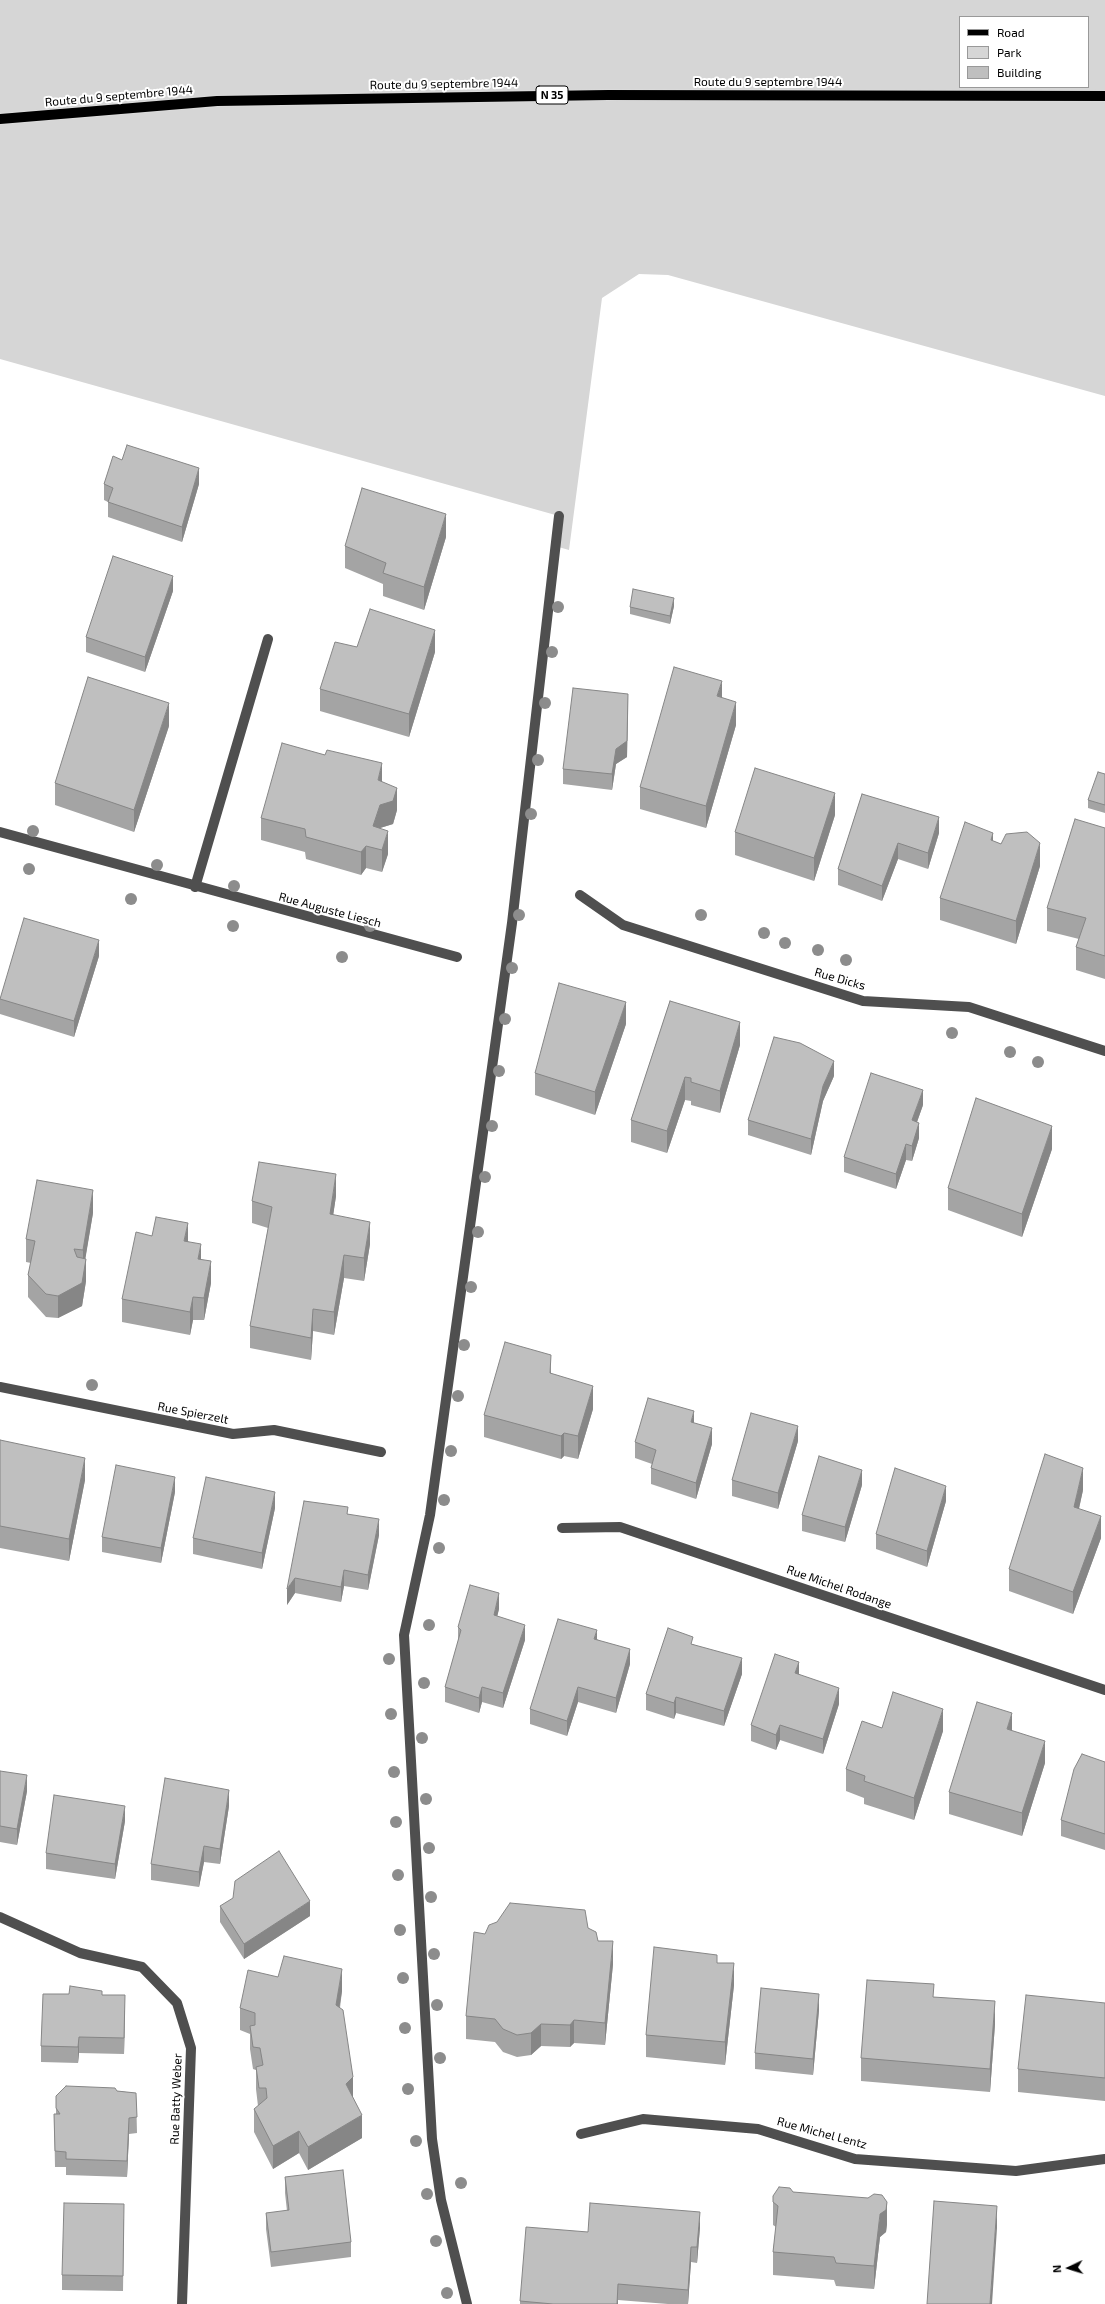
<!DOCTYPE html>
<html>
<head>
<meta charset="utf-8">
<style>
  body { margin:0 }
  #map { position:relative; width:1105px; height:2304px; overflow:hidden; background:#fff; font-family:"Exo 2",sans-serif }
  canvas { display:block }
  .legend { position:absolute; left:959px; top:16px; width:130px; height:72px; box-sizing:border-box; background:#fff; border:1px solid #999; margin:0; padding:5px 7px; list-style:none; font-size:12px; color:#000 }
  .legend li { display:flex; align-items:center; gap:8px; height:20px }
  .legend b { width:20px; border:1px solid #999 }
  .north { position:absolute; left:1049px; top:2248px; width:40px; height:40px; -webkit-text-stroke:3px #fff; paint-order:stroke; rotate:266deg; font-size:11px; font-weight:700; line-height:16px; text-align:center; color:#000 }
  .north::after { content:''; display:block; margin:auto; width:14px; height:18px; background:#000; clip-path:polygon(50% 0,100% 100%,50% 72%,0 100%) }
</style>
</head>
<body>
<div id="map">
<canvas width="1105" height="2304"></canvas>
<ul class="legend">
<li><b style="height:5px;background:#000"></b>Road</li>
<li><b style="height:11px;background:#d6d6d6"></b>Park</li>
<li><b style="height:11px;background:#bfbfbf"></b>Building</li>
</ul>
<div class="north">N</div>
</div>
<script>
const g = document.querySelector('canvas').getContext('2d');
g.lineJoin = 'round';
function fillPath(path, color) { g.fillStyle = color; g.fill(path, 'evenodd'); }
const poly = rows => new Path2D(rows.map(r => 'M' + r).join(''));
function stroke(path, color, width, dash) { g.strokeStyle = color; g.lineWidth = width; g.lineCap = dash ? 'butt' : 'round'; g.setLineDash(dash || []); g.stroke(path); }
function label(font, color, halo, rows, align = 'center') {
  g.font = font + ' "Exo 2",sans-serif'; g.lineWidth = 4; g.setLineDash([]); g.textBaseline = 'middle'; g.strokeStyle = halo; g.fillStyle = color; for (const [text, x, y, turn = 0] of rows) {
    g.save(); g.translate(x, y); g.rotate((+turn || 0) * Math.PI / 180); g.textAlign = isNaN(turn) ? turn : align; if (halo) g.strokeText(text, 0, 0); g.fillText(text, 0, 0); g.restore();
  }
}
fillPath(poly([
  [0,0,1105,0,1105,396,668,275,639,274,602,298,569,550,555,546,559,516,0,359],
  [960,17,1088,17,1088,87,960,87]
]), '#d6d6d6');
const major = poly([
  [0,119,217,101,608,95,1105,96]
]);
stroke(major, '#dbdbdb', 12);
stroke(poly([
  [0,832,457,957],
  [195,887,268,639],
  [580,895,623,925,863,1001,969,1007,1105,1051],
  [0,1387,233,1434,274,1430,381,1452],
  [562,1528,620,1527,1105,1690],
  [0,1917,80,1953,142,1967,177,2003,191,2048,182,2304],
  [581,2134,643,2119,758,2129,855,2159,1016,2171,1105,2159],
  [467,2304,441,2200,432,2139,404,1635,430,1515,512,923,559,516]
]), '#4f4f4f', 10);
stroke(major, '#000', 10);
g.fillStyle = '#8c8c8c';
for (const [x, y] of [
  [558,607],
  [552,652],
  [545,703],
  [538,760],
  [531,814],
  [33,831],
  [157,865],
  [29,869],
  [234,886],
  [131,899],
  [519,915],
  [701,915],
  [233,926],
  [370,926],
  [764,933],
  [785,943],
  [818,950],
  [342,957],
  [846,960],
  [512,968],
  [505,1019],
  [952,1033],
  [1010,1052],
  [1038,1062],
  [499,1071],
  [492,1126],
  [485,1177],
  [478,1232],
  [471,1287],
  [464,1345],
  [92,1385],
  [458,1396],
  [451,1451],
  [444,1500],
  [439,1548],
  [429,1625],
  [389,1659],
  [424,1683],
  [391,1714],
  [422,1738],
  [394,1772],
  [426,1799],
  [396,1822],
  [429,1848],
  [398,1875],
  [431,1897],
  [400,1930],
  [434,1954],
  [403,1978],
  [437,2005],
  [405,2028],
  [440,2058],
  [408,2089],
  [416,2141],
  [461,2183],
  [427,2194],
  [436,2241],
  [447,2293]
]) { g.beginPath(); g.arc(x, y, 6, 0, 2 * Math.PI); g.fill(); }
fillPath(poly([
  [122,460,199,484,182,542,108,517,108,502,104,500,104,484],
  [446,537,424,610,383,596,383,584,345,568,345,546],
  [173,591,145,672,86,652,86,637],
  [674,606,670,624,630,614,630,607],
  [357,647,435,652,409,737,320,711,320,689],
  [722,698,736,725,706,828,640,809,640,787],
  [628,710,627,757,616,764,612,790,563,784,563,769],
  [169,726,134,832,55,805,55,783],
  [1105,774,1105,813,1088,808,1088,800],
  [382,782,397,810,393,824,380,828,388,854,382,872,366,868,361,875,306,859,305,852,261,840,261,818],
  [862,794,939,833,928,869,898,859,882,901,838,885,838,869],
  [835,815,814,881,735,855,735,832],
  [1105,828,1105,979,1076,970,1076,947,1079,939,1047,931,1047,908],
  [993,841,1001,844,1040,866,1016,944,940,920,940,898],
  [99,956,74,1037,0,1014,0,998],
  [670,1001,740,1045,720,1113,691,1105,691,1101,685,1100,667,1153,631,1142,631,1120],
  [626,1024,595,1115,535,1095,535,1073],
  [834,1076,823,1101,811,1155,748,1135,748,1120],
  [923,1105,917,1122,919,1138,912,1161,906,1160,896,1189,844,1172,844,1157],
  [1052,1149,1022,1237,948,1210,948,1188],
  [336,1196,333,1215,370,1244,364,1281,344,1278,334,1335,313,1331,311,1360,250,1348,250,1326,268,1228,252,1223,252,1201],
  [93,1213,85,1259,86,1281,82,1306,58,1318,46,1317,28,1297,28,1275,31,1263,26,1262,26,1239],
  [152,1236,188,1241,201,1259,211,1283,204,1320,193,1320,190,1335,122,1322,122,1299],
  [551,1373,593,1409,578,1459,564,1456,561,1459,484,1437,484,1415],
  [694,1423,712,1444,696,1499,651,1484,651,1468,652,1464,635,1458,635,1442],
  [0,1440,85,1480,69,1561,0,1548],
  [798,1441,778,1509,732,1496,732,1480],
  [862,1485,845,1542,802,1531,802,1515],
  [1083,1490,1079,1509,1101,1538,1073,1614,1009,1591,1009,1569],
  [175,1492,161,1563,102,1552,102,1537],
  [304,1501,348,1514,379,1535,368,1590,344,1586,341,1602,295,1593,287,1605],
  [946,1501,927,1567,876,1549,876,1534],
  [275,1508,262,1569,193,1554,193,1538],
  [499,1609,497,1616,525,1640,503,1708,482,1702,479,1713,445,1702,445,1687,458,1642,458,1627],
  [597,1639,630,1664,616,1713,578,1702,567,1736,530,1724,530,1709],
  [693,1644,742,1674,724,1726,676,1713,674,1719,646,1710,646,1694],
  [799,1674,839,1704,823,1754,780,1740,776,1750,751,1741,751,1725],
  [882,1728,943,1731,914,1820,864,1804,864,1798,846,1791,846,1769],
  [1012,1731,1045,1763,1022,1836,949,1814,949,1792],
  [1105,1762,1105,1850,1061,1836,1061,1820],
  [0,1771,27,1791,17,1845,0,1842],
  [229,1806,220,1864,204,1862,199,1887,151,1880,151,1864],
  [125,1821,115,1879,46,1869,46,1853],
  [220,1906,310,1916,244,1959,220,1922],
  [588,1928,613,1964,605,2045,574,2043,570,2047,541,2046,531,2055,517,2057,503,2052,495,2042,466,2039,466,2016],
  [717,1963,734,1985,725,2065,646,2057,646,2035],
  [278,1977,342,1991,340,2008,353,2098,362,2138,308,2170,299,2153,273,2169,254,2132,254,2109,258,2106,256,2089,256,2070,253,2069,250,2049,250,2034,240,2030,240,2008],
  [102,1995,125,2011,124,2054,79,2053,78,2063,41,2062,41,2046],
  [934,1997,995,2024,990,2092,861,2081,861,2058],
  [1105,2003,1105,2101,1018,2092,1018,2069],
  [819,2010,813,2075,755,2069,755,2053],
  [117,2091,136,2093,137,2133,129,2134,127,2177,66,2175,66,2167,55,2167,54,2114,56,2114,56,2096],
  [285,2177,351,2242,351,2257,271,2267,266,2229,266,2213,287,2211,285,2193],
  [793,2192,887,2224,886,2232,880,2237,874,2289,836,2286,834,2280,773,2275,773,2252,776,2227,773,2225,773,2196],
  [124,2219,123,2291,62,2290,62,2275],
  [700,2227,697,2263,691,2262,688,2304,668,2304,618,2300,618,2304,520,2304,520,2301,588,2232]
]), '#a4a4a4');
fillPath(poly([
  [199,468,199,484,182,542,182,527],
  [446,514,446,537,424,610,424,587],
  [173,576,173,591,145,672,145,657],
  [674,598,674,606,670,624,670,616],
  [435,630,435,652,409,737,409,714],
  [722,681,722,704,717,696],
  [628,694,627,757,616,764,612,790,612,774,616,749],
  [736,702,736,725,706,828,706,806],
  [169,703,169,726,134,832,134,810],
  [382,763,382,785,378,780],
  [397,788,397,810,393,824,380,828,373,848,373,826,380,805],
  [835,793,835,815,814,881,814,858],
  [939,817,939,833,928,869,928,853],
  [388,831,388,854,382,872,382,850],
  [993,833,993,855,991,840],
  [898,843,898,859,882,901,882,886],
  [1040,843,1040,866,1016,944,1016,921],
  [366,846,366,868,361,875,361,852],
  [99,940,99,956,74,1037,74,1021],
  [626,1002,626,1024,595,1115,595,1092],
  [740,1022,740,1045,720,1113,720,1091],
  [834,1061,834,1076,823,1101,811,1155,811,1139,823,1086],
  [685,1077,685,1100,667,1153,667,1131],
  [923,1090,923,1105,912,1136,912,1120],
  [919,1123,919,1138,912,1161,912,1146],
  [1052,1126,1052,1149,1022,1237,1022,1214],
  [906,1144,906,1160,896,1189,896,1174],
  [336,1174,336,1196,330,1237,330,1214],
  [93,1190,93,1213,83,1273,83,1250],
  [370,1222,370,1244,364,1281,364,1258],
  [188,1223,188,1245,184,1241],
  [201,1244,201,1266,198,1259],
  [344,1255,344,1278,334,1335,334,1312],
  [86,1259,86,1281,82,1306,58,1318,58,1296],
  [211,1261,211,1283,204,1320,204,1298],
  [193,1297,193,1320,190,1335,190,1312],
  [313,1309,313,1331,311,1360,311,1338],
  [551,1355,551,1377,550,1373],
  [593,1386,593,1409,578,1459,578,1436],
  [694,1411,694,1426,691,1422],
  [798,1426,798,1441,778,1509,778,1493],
  [712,1428,712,1444,696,1499,696,1483],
  [564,1433,564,1456,561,1459,561,1436],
  [85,1458,85,1480,69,1561,69,1539],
  [1083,1468,1083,1490,1074,1530,1074,1507],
  [862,1470,862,1485,845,1542,845,1527],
  [175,1477,175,1492,161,1563,161,1548],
  [946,1486,946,1501,927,1567,927,1551],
  [275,1492,275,1508,262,1569,262,1553],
  [1101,1516,1101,1538,1073,1614,1073,1592],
  [379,1519,379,1535,368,1590,368,1575],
  [344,1570,344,1586,341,1602,341,1587],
  [295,1578,295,1593,287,1605,287,1589],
  [499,1593,499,1609,494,1630,494,1615],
  [525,1625,525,1640,503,1708,503,1693],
  [597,1630,597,1646,594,1639],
  [630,1649,630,1664,616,1713,616,1698],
  [742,1658,742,1674,724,1726,724,1711],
  [799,1662,799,1677,795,1673],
  [482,1687,482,1702,479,1713,479,1698],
  [578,1687,578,1702,567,1736,567,1721],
  [839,1688,839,1704,823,1754,823,1739],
  [676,1697,676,1713,674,1719,674,1703],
  [943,1709,943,1731,914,1820,914,1798],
  [1012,1713,1012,1736,1007,1729],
  [780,1725,780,1740,776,1750,776,1735],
  [1045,1741,1045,1763,1022,1836,1022,1813],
  [27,1775,27,1791,17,1845,17,1829],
  [229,1790,229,1806,220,1864,220,1849],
  [125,1806,125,1821,115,1879,115,1864],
  [204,1846,204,1862,199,1887,199,1872],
  [310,1901,310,1916,244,1959,244,1944],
  [613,1941,613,1964,605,2045,605,2023],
  [734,1963,734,1985,725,2065,725,2042],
  [342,1969,342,1991,336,2028,336,2005],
  [819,1994,819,2010,813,2075,813,2059],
  [125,1995,125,2011,124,2054,124,2038],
  [995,2001,995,2024,990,2092,990,2069],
  [574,2020,574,2043,570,2047,570,2025],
  [541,2024,541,2046,531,2055,531,2033],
  [79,2037,79,2053,78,2063,78,2047],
  [353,2077,353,2099,346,2084],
  [362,2115,362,2138,308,2170,308,2147],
  [129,2118,129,2134,127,2177,127,2161],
  [299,2131,299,2153,273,2169,273,2146],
  [887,2202,887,2224,886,2232,880,2237,874,2289,874,2266,880,2214],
  [997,2206,997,2228,992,2304,990,2304],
  [700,2212,700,2227,697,2263,697,2247],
  [691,2247,691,2262,688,2304,688,2290],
  [618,2284,618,2304,617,2304]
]), '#868686');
const building = poly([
  [127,445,199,468,182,527,108,502,113,488,104,484,113,456,122,460,127,445],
  [362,488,446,514,424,587,383,573,386,563,345,546,362,488],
  [113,556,173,576,145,657,86,637,113,556],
  [633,589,674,598,670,616,630,607,633,589],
  [370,609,435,630,409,714,320,689,335,642,357,647,370,609],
  [674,667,722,681,717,696,736,702,706,806,640,787,674,667],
  [88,677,169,703,134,810,55,783,88,677],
  [573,688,628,694,627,741,616,749,612,774,563,769,573,688],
  [282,743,325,755,327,750,382,763,378,780,397,788,393,801,380,805,373,826,388,831,382,850,366,846,361,852,306,837,305,829,261,818,282,743],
  [755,768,835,793,814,858,735,832,755,768],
  [1098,772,1105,774,1105,805,1088,800,1098,772],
  [862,794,939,817,928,853,898,843,882,886,838,869,862,794],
  [1075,819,1105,828,1105,956,1076,947,1086,918,1047,908,1075,819],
  [965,822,993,833,991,840,1001,844,1006,834,1027,832,1040,843,1016,921,940,898,965,822],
  [24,918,99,940,74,1021,0,999,24,918],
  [559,983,626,1002,595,1092,535,1073,559,983],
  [670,1001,740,1022,720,1091,691,1082,691,1078,685,1077,667,1131,631,1120,670,1001],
  [774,1037,800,1043,834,1061,823,1086,811,1139,748,1120,774,1037],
  [871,1073,923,1090,912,1120,919,1123,912,1146,906,1144,896,1174,844,1157,871,1073],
  [976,1098,1052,1126,1022,1214,948,1188,976,1098],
  [259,1162,336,1174,330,1214,370,1222,364,1258,344,1255,334,1312,313,1309,311,1338,250,1326,272,1207,252,1201,259,1162],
  [37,1180,93,1190,83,1250,74,1249,77,1257,86,1259,82,1283,58,1296,46,1294,28,1275,35,1241,26,1239,37,1180],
  [156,1217,188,1223,184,1241,201,1244,198,1259,211,1261,204,1298,193,1297,190,1312,122,1299,136,1232,152,1236,156,1217],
  [505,1342,551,1355,550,1373,593,1386,578,1436,564,1433,561,1436,484,1415,505,1342],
  [648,1398,694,1411,691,1422,712,1428,696,1483,651,1468,656,1450,635,1442,648,1398],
  [751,1413,798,1426,778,1493,732,1480,751,1413],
  [0,1440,85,1458,69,1539,0,1526,0,1440],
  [1045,1454,1083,1468,1074,1507,1101,1516,1073,1592,1009,1569,1045,1454],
  [819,1456,862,1470,845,1527,802,1515,819,1456],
  [116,1465,175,1477,161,1548,102,1537,116,1465],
  [895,1468,946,1486,927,1551,876,1534,895,1468],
  [206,1477,275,1492,262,1553,193,1538,206,1477],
  [304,1501,348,1507,347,1514,379,1519,368,1575,344,1570,341,1587,295,1578,287,1589,304,1501],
  [470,1585,499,1593,494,1615,525,1625,503,1693,482,1687,479,1698,445,1687,461,1630,458,1627,470,1585],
  [558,1619,597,1630,594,1639,630,1649,616,1698,578,1687,567,1721,530,1709,558,1619],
  [668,1628,693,1637,691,1644,742,1658,724,1711,676,1697,674,1703,646,1694,668,1628],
  [775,1654,799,1662,795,1673,839,1688,823,1739,780,1725,776,1735,751,1725,775,1654],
  [893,1692,943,1709,914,1798,864,1781,865,1776,846,1769,862,1721,882,1728,893,1692],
  [977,1702,1012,1713,1007,1729,1045,1741,1022,1813,949,1792,977,1702],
  [1082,1754,1105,1762,1105,1834,1061,1820,1074,1769,1082,1754],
  [0,1771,27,1775,17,1829,0,1826,0,1771],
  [165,1778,229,1790,220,1849,204,1846,199,1872,151,1864,165,1778],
  [54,1795,125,1806,115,1864,46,1853,54,1795],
  [279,1851,310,1901,244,1944,220,1906,233,1898,235,1881,279,1851],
  [510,1903,585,1910,588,1928,596,1932,598,1941,613,1941,605,2023,574,2020,570,2025,541,2024,531,2033,517,2035,503,2029,495,2019,466,2016,474,1932,485,1934,489,1925,497,1922,510,1903],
  [654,1947,717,1955,717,1963,734,1963,725,2042,646,2035,654,1947],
  [284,1956,342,1969,336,2005,343,2010,353,2077,346,2084,362,2115,308,2147,299,2131,273,2146,254,2109,267,2098,266,2088,259,2088,256,2067,263,2065,260,2048,253,2047,250,2026,255,2025,255,2013,240,2008,248,1970,278,1977,284,1956],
  [867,1980,934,1984,933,1997,995,2001,990,2069,861,2058,867,1980],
  [70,1986,102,1991,102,1995,125,1995,124,2038,79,2037,78,2047,41,2046,43,1994,69,1994,70,1986],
  [761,1988,819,1994,813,2059,755,2053,761,1988],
  [1026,1995,1105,2003,1105,2078,1018,2069,1026,1995],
  [66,2086,115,2088,117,2091,136,2093,137,2117,129,2118,127,2161,66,2159,66,2152,55,2151,54,2114,60,2114,56,2108,56,2096,66,2086],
  [343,2170,351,2242,271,2252,266,2213,289,2210,285,2177,343,2170],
  [779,2187,790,2188,793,2192,868,2198,874,2194,882,2195,887,2202,886,2210,880,2214,874,2266,836,2263,834,2257,773,2252,778,2206,773,2202,773,2196,779,2187],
  [934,2201,997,2206,990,2304,927,2304,934,2201],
  [64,2203,124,2204,123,2276,62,2275,64,2203],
  [590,2203,700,2212,697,2247,691,2247,688,2290,618,2284,617,2304,553,2304,520,2301,526,2227,588,2232,590,2203]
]);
fillPath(building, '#bfbfbf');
stroke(building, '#868686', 1);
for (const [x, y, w] of [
  [552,95,32]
]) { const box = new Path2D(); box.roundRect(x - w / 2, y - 9, w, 18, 3); g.fillStyle = '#fff'; g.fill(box); stroke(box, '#000', 1); }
label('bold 11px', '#000', null, [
  ["N 35",552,95]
]);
label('12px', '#000', '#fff', [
  ["Route du 9 septembre 1944",768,82],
  ["Route du 9 septembre 1944",444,84,-1],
  ["Route du 9 septembre 1944",119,96,-5],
  ["Rue Auguste Liesch",330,910,15],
  ["Rue Dicks",840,979,16],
  ["Rue Spierzelt",193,1413,11],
  ["Rue Michel Rodange",839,1587,19],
  ["Rue Batty Weber",176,2099,-88],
  ["Rue Michel Lentz",822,2133,15]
]);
</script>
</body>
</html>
